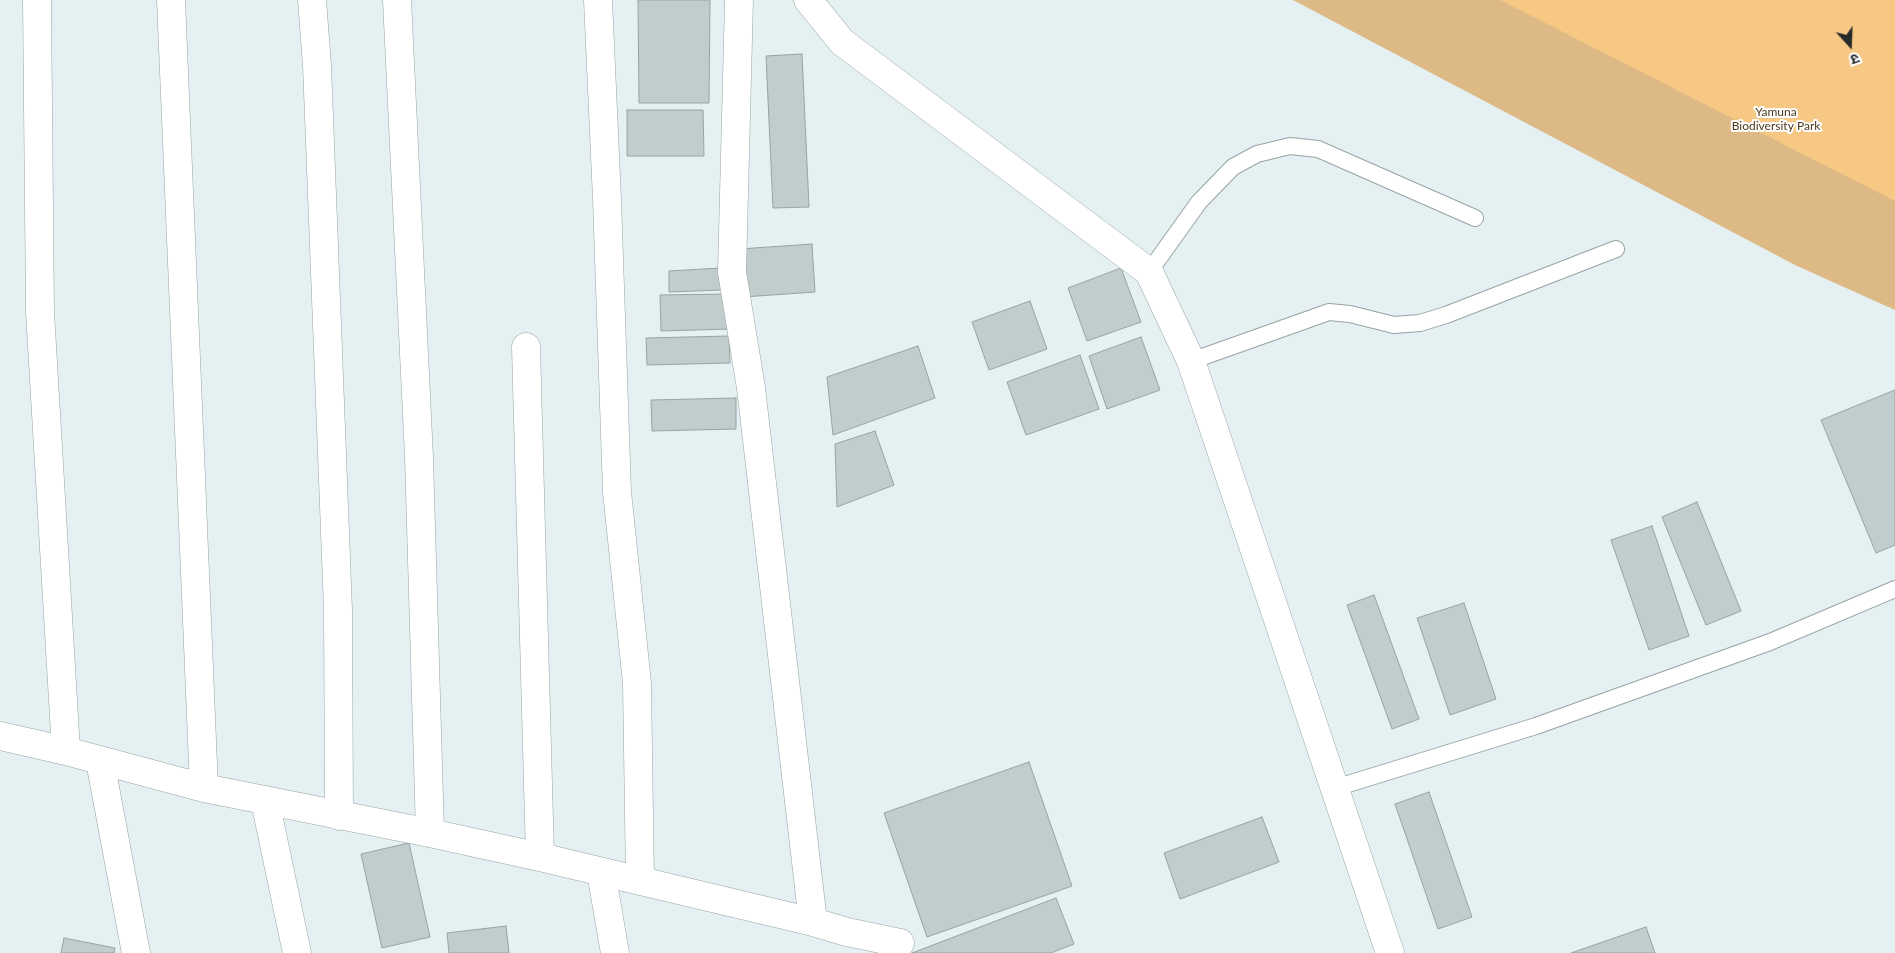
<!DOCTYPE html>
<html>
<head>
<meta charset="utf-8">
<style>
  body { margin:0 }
  #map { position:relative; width:1895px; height:953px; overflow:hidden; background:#e4f0f1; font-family:Lato,"Noto Sans Devanagari",sans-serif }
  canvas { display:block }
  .north { position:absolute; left:1825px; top:20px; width:50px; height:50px; -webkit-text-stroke:4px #fff; paint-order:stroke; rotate:160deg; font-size:14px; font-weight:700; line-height:20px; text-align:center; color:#252929 }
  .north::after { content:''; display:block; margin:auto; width:18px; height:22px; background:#252929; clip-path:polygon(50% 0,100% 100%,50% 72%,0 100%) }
</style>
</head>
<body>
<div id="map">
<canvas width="1895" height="953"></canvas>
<div class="north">उ</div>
</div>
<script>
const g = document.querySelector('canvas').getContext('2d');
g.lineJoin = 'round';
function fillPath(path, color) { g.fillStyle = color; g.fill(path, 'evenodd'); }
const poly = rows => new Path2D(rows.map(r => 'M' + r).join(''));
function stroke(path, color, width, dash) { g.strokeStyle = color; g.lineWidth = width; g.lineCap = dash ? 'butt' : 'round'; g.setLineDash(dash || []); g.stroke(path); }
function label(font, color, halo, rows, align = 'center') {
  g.font = font + ' Lato,sans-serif'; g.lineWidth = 4; g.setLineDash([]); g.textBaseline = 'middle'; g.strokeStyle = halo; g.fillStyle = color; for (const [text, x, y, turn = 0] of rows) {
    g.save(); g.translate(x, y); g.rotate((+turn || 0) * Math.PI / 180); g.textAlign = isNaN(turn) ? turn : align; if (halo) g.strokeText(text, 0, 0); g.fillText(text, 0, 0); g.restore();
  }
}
fillPath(poly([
  [1293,0,1895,0,1895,310,1795,265]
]), '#ddb986');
fillPath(poly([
  [1500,0,1895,0,1895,201]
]), '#f6c883');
const building = poly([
  [638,0,710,0,709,103,639,103,638,0],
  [802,54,809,207,773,208,766,56,802,54],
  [627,110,703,110,704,156,627,156,627,110],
  [812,244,815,292,743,297,740,249,812,244],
  [721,268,722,290,669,292,669,271,721,268],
  [1121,268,1141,322,1087,341,1068,288,1121,268],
  [730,294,731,329,661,331,660,295,730,294],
  [1030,301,1047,349,989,370,972,322,1030,301],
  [729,336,730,363,647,365,646,338,729,336],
  [1141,337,1160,390,1107,409,1089,356,1141,337],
  [918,346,935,398,833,435,827,377,918,346],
  [1080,355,1099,409,1026,435,1007,382,1080,355],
  [1895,390,1895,545,1876,553,1821,420,1895,390],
  [736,398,736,429,652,431,651,400,736,398],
  [875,431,894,485,837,507,835,444,875,431],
  [1697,502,1741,611,1706,625,1662,517,1697,502],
  [1652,526,1689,636,1649,650,1611,540,1652,526],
  [1374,595,1419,719,1392,729,1347,605,1374,595],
  [1464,603,1496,699,1450,715,1417,618,1464,603],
  [1029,762,1072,886,927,937,884,813,1029,762],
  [1429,792,1472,917,1438,929,1395,804,1429,792],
  [1262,817,1279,862,1180,899,1164,853,1262,817],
  [409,843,430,937,382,948,361,854,409,843],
  [1056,898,1074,944,1051,953,912,953,1056,898],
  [506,926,509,953,449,953,447,933,506,926],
  [1646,927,1655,953,1571,953,1646,927],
  [64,938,115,948,114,953,61,953,64,938]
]);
fillPath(building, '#c1cdcd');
stroke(building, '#97a2a3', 1);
const service = poly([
  [1149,272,1199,202,1233,167,1257,154,1290,146,1318,149,1475,218],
  [1191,361,1329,312,1350,314,1394,325,1420,323,1446,315,1616,249],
  [1335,788,1536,726,1770,642,1895,589]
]);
const minor = poly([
  [37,0,40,312,66,751],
  [171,0,204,788],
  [312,0,317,65,338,610,339,816],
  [397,0,419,457,430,833],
  [598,0,607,199,617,492,637,683,640,881],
  [739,0,732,272,751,388,813,922],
  [526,347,540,857],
  [0,736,66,751,204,788,430,833,540,857,813,922,847,932,900,943],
  [100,761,136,953],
  [265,801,297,953],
  [601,872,615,953]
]);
const tertiary = poly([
  [808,0,842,42,1149,272,1191,361,1390,953]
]);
stroke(service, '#98a3a4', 18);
stroke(minor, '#98a3a4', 29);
stroke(tertiary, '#98a3a4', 29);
stroke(service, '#fff', 16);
stroke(minor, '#fff', 28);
stroke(tertiary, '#fff', 28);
label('12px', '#4c391b', '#fff', [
  ["Yamuna",1776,112],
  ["Biodiversity Park",1776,126]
]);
</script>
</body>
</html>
